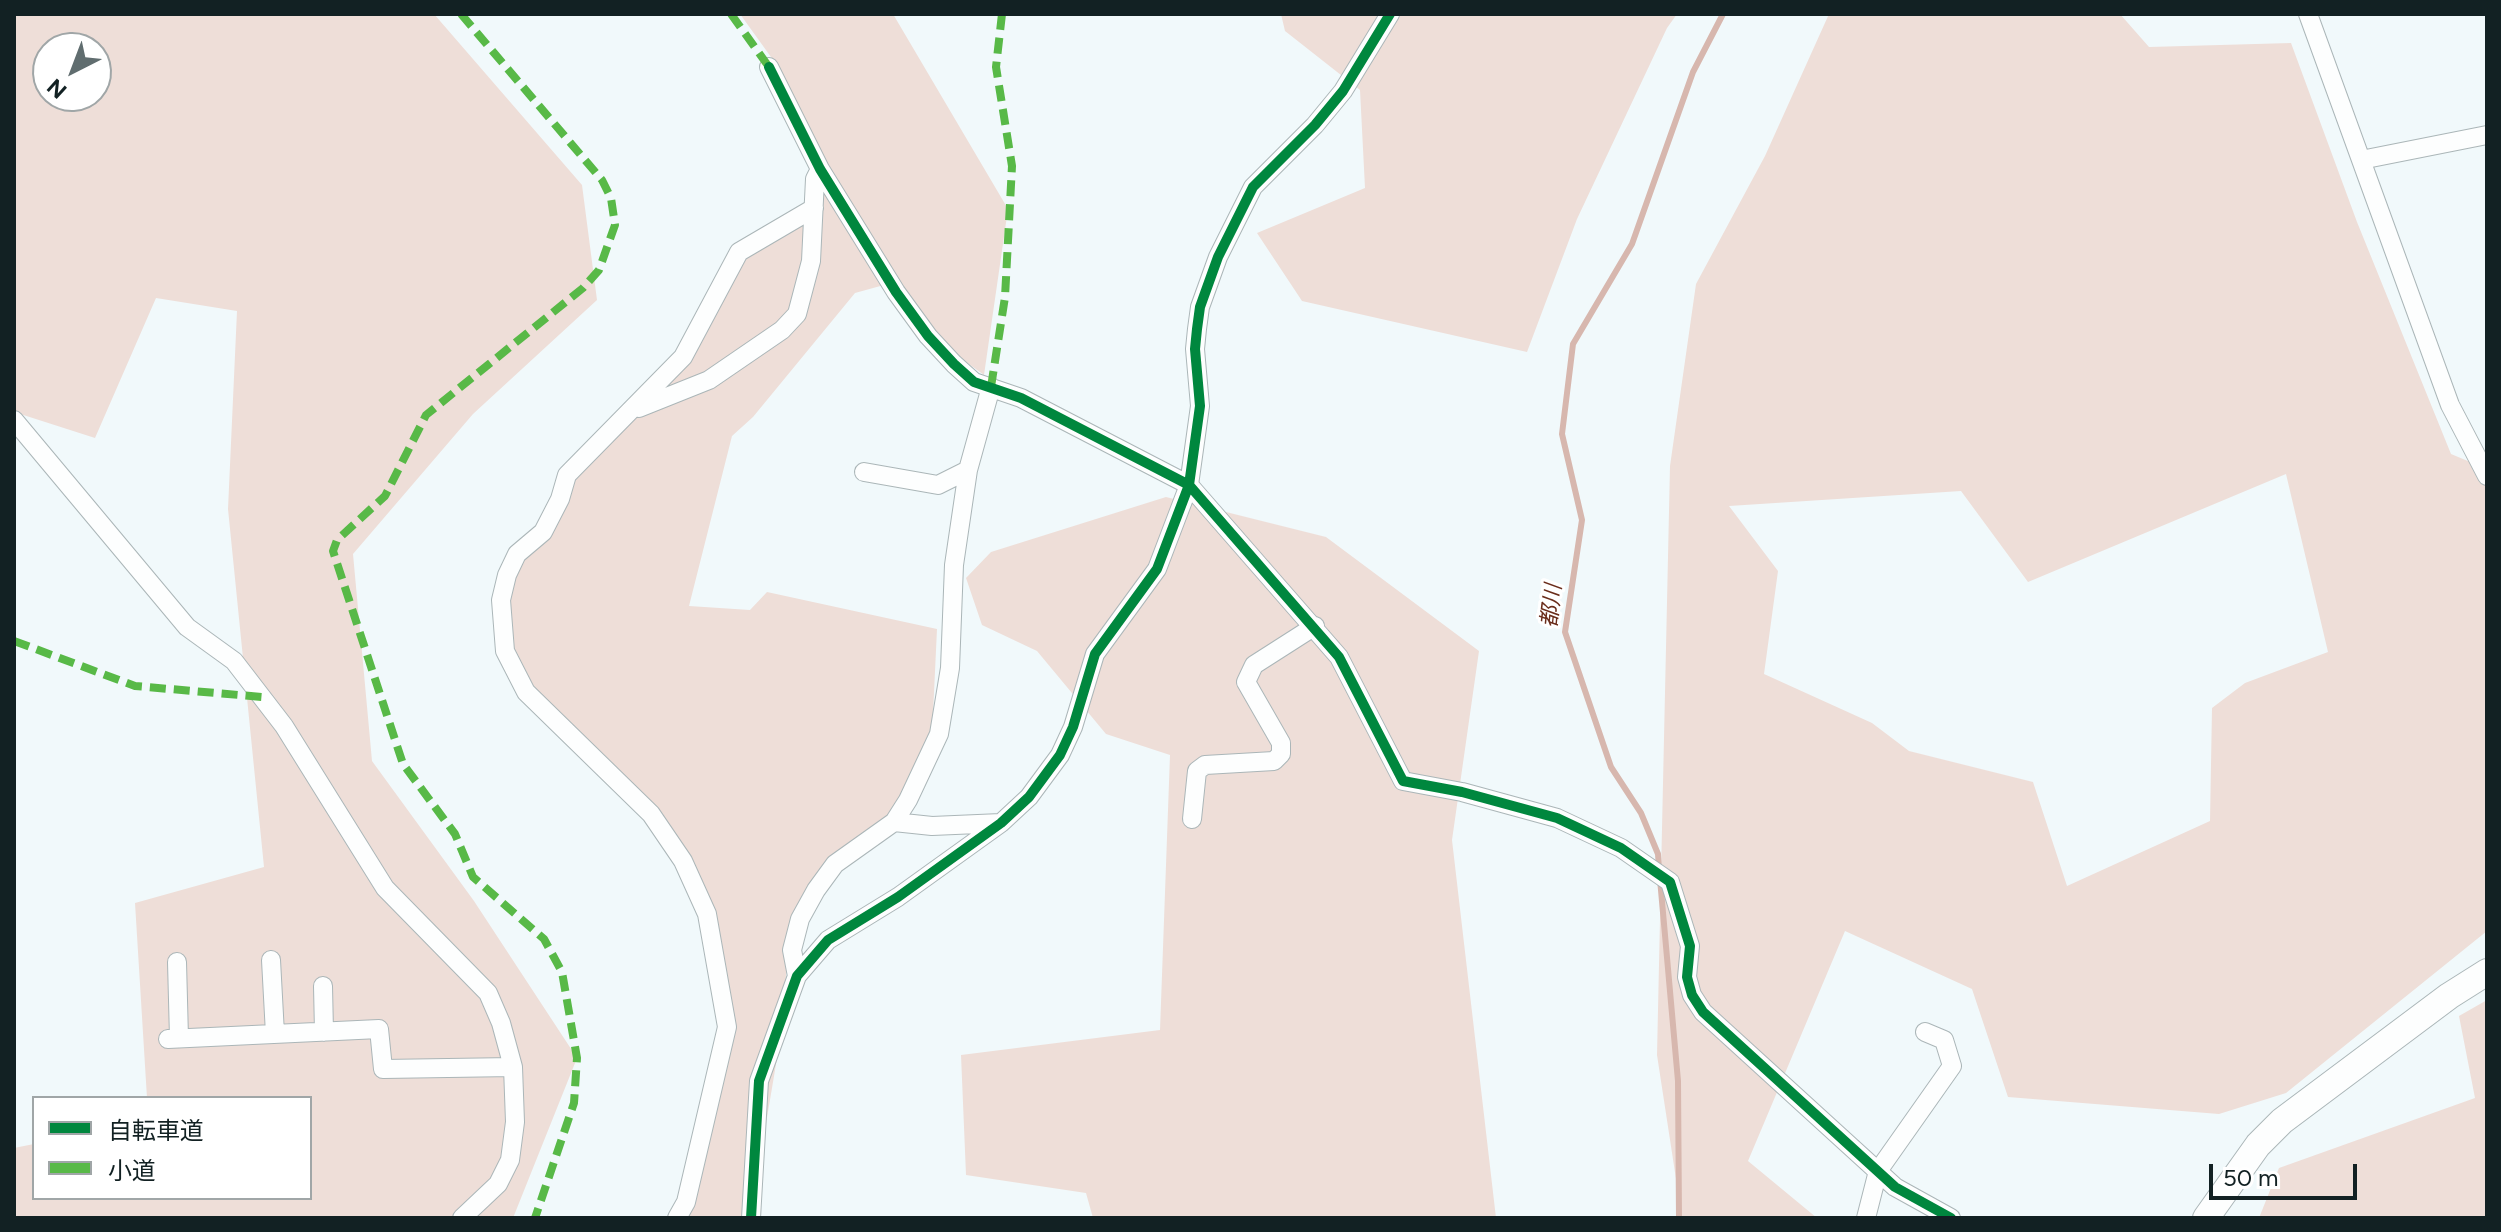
<!DOCTYPE html>
<html>
<head>
<meta charset="utf-8">
<style>
  body { margin:0 }
  #map { position:relative; width:2501px; height:1232px; overflow:hidden; background:#f1f9fb; font-family:Figtree,"Noto Sans JP",sans-serif }
  canvas { display:block }
  .frame { position:absolute; inset:0; border:16px solid #122123; pointer-events:none }
  .legend { position:absolute; left:32px; top:1096px; width:280px; height:104px; box-sizing:border-box; background:#fff; border:2px solid #a0a6a7; margin:0; padding:10px 14px; list-style:none; font-size:24px; color:#122123 }
  .legend li { display:flex; align-items:center; gap:16px; height:40px }
  .legend b { width:40px; border:2px solid #a0a6a7 }
  .north { position:absolute; left:32px; top:32px; width:80px; height:80px; box-sizing:border-box; background:#fff; border:2px solid #a0a6a7; border-radius:50%; rotate:222deg; font-size:22px; font-weight:700; line-height:32px; text-align:center; color:#122123 }
  .north::after { content:''; display:block; margin:auto; width:28px; height:36px; background:#606d6f; clip-path:polygon(50% 0,100% 100%,50% 72%,0 100%) }
  .scale { position:absolute; left:2209px; top:1164px; width:148px; height:36px; box-sizing:border-box; border:4px solid #122123; border-top:0; padding-left:10px; font-size:24px; line-height:28px; white-space:nowrap; color:#122123; -webkit-text-stroke:6px #fff; paint-order:stroke }
</style>
</head>
<body>
<div id="map">
<canvas width="2501" height="1232"></canvas>
<div class="frame"></div>
<ul class="legend">
<li><b style="height:10px;background:#00873e"></b>自転車道</li>
<li><b style="height:10px;background:#58b947"></b>小道</li>
</ul>
<div class="north">N</div>
<div class="scale">50 m</div>
</div>
<script>
const g = document.querySelector('canvas').getContext('2d');
g.lineJoin = 'round';
function fillPath(path, color) { g.fillStyle = color; g.fill(path, 'evenodd'); }
const poly = rows => new Path2D(rows.map(r => 'M' + r).join(''));
function stroke(path, color, width, dash) { g.strokeStyle = color; g.lineWidth = width; g.lineCap = dash ? 'butt' : 'round'; g.setLineDash(dash || []); g.stroke(path); }
function label(font, color, halo, rows, align = 'center') {
  g.font = font + ' Figtree,"Noto Sans JP",sans-serif'; g.lineWidth = 6; g.setLineDash([]); g.textBaseline = 'middle'; g.strokeStyle = halo; g.fillStyle = color; for (const [text, x, y, turn = 0] of rows) {
    g.save(); g.translate(x, y); g.rotate((+turn || 0) * Math.PI / 180); g.textAlign = isNaN(turn) ? turn : align; if (halo) g.strokeText(text, 0, 0); g.fillText(text, 0, 0); g.restore();
  }
}
fillPath(poly([
  [14,14,434,14,582,185,597,300,473,414,353,554,372,761,474,901,577,1058,513,1218,14,1218,14,1148,34,1144,34,1198,310,1198,310,1098,147,1098,135,903,264,867,228,509,237,311,156,298,95,438,14,412],
  [48,48,96,48,96,96,48,96],
  [740,14,893,14,1008,209,984,375,944,346,922,320,845,200,776,64],
  [1281,14,1677,14,1667,28,1577,219,1527,352,1302,301,1257,233,1365,188,1360,90,1285,31],
  [1829,14,2120,14,2149,47,2291,43,2357,222,2451,454,2487,469,2487,931,2286,1093,2219,1114,2008,1097,1972,989,1845,931,1748,1161,1817,1218,1682,1218,1657,1055,1670,466,1696,284,1765,156],
  [2286,474,2328,652,2245,683,2212,708,2210,821,2067,886,2033,782,1909,751,1872,723,1764,674,1778,571,1729,506,1961,491,2028,582],
  [822,188,884,285,855,293,753,417,732,436,689,606,750,610,767,592,937,629,932,735,897,804,788,932,784,1017,750,1218,683,1218,732,1025,716,919,636,788,528,683,514,654,508,591,519,562,569,480,629,419,749,252,808,217],
  [1166,497,1326,537,1479,651,1452,840,1496,1218,1093,1218,1086,1193,966,1175,961,1055,1160,1030,1170,755,1106,734,1037,651,982,625,966,578,991,552],
  [2487,1000,2487,1218,2259,1218,2279,1168,2475,1098,2459,1016]
]), '#eeded8');
stroke(poly([
  [1659,868,1658,854,1641,813,1611,767,1565,632,1582,520,1562,434,1573,344,1632,244,1693,72,1723,14],
  [1660,879,1678,1081,1679,1218]
]), '#d7b7ae', 6);
const street = poly([
  [2308,14,2450,405,2487,476],
  [769,67,820,169,896,292,928,336,954,364,974,382,1021,398,1189,485,1339,657,1403,781,1462,792,1557,818,1621,848,1670,882,1690,946,1687,977,1692,995,1703,1012,1895,1187,1951,1218],
  [2361,160,2487,135],
  [639,408,709,380,782,330,797,314,811,261,815,179,820,169],
  [14,420,187,627,234,661,284,726,385,888,488,993,501,1023,513,1067,515,1122,510,1160,498,1184,462,1218],
  [864,472,938,485,968,470],
  [1192,819,1197,771,1205,765,1274,761,1281,754,1281,743,1246,682,1254,665,1315,626],
  [894,822,932,826,1001,823],
  [271,960,275,1034],
  [177,962,179,1038],
  [797,976,792,950,800,919,816,890,835,864,894,822,908,800,939,734,950,668,954,565,968,470,991,387],
  [323,986,324,1032],
  [168,1039,379,1029,383,1069,513,1067],
  [677,1218,686,1202,727,1027,707,914,683,861,651,814,526,692,505,651,501,600,507,575,517,554,543,532,560,499,567,475,683,357,739,252,814,208],
  [751,1218,759,1081,797,976,828,940,898,897,1001,823,1029,797,1060,755,1073,727,1095,654,1157,569,1189,485,1200,406,1195,349,1197,329,1200,307,1218,257,1253,187,1315,125,1343,91,1390,14],
  [1866,1218,1878,1171,1952,1066,1944,1040,1925,1032]
]);
const secondary = poly([
  [2206,1218,2258,1145,2282,1121,2449,996,2487,972]
]);
stroke(street, '#abb6b8', 20);
stroke(secondary, '#abb6b8', 28);
stroke(street, '#fdfefe', 18);
stroke(secondary, '#fdfefe', 26);
stroke(poly([
  [461,14,602,180,611,198,615,225,599,270,583,288,426,415,385,496,337,540,333,551,403,764,455,834,473,877,544,939,562,972,577,1058,574,1103,535,1218],
  [731,14,769,67],
  [991,387,1005,297,1012,166,996,67,1002,14],
  [14,641,135,686,262,697]
]), '#58b947', 8, [16, 8]);
stroke(poly([
  [769,67,820,169,896,292,928,336,954,364,974,382,1021,398,1189,485,1339,657,1403,781,1462,792,1557,818,1621,848,1670,882,1690,946,1687,977,1692,995,1703,1012,1895,1187,1951,1218],
  [751,1218,759,1081,797,976,828,940,898,897,1001,823,1029,797,1060,755,1073,727,1095,654,1157,569,1189,485,1200,406,1195,349,1197,329,1200,307,1218,257,1253,187,1315,125,1343,91,1390,14]
]), '#00873e', 10);
label('italic 22px', '#6a2d1b', '#fff', [
  ["都川",1552,606,-84]
]);
</script>
</body>
</html>
